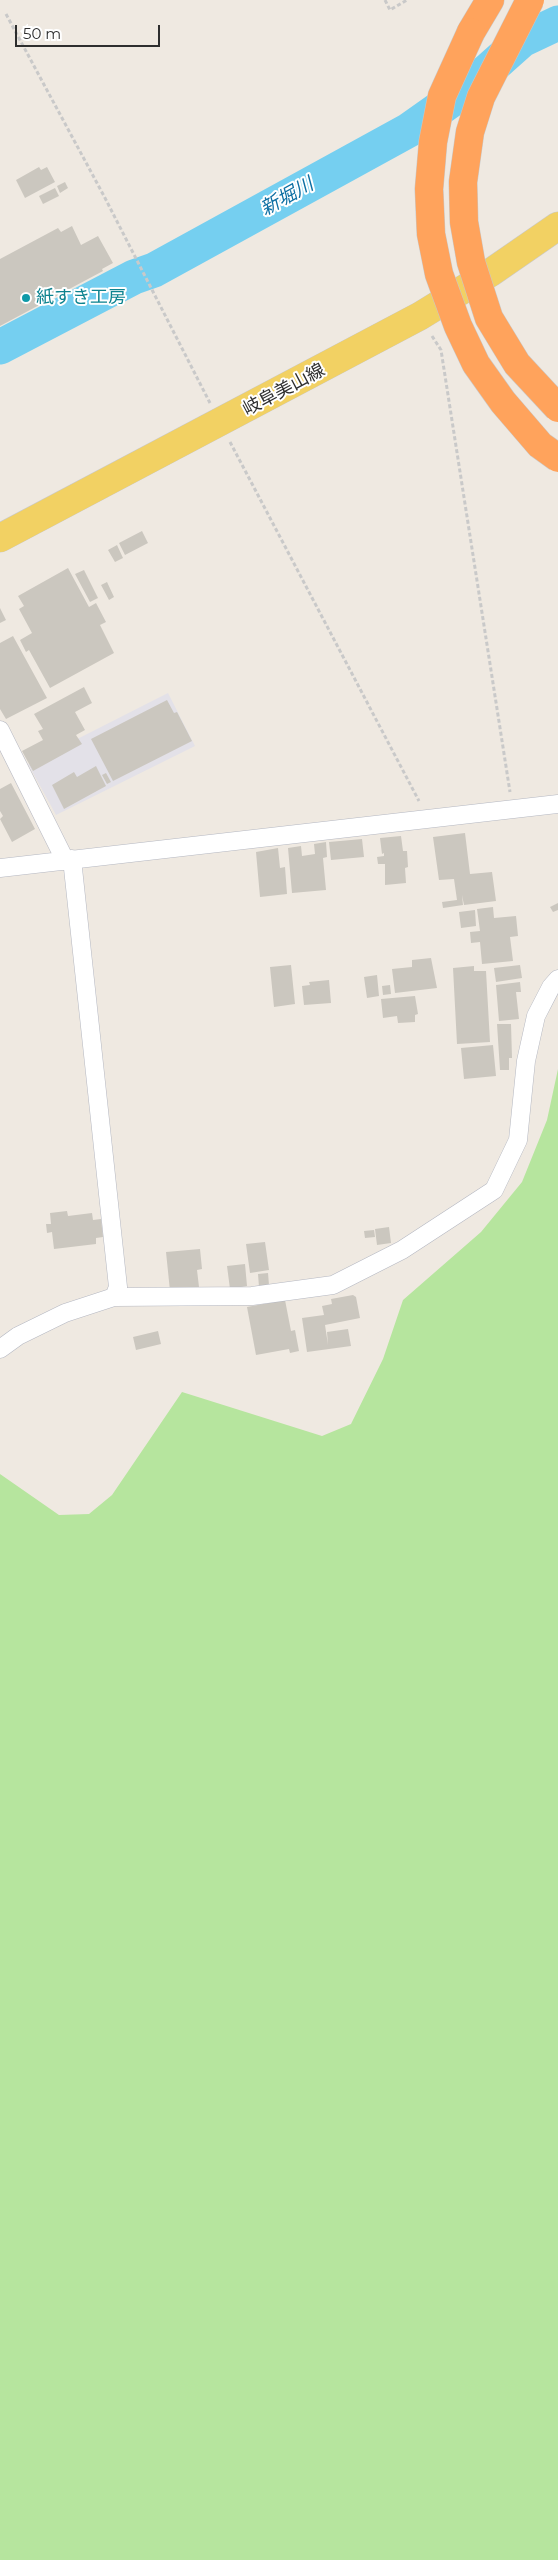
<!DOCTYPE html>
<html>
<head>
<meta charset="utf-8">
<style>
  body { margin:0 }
  #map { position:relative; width:558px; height:2560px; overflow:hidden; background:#efe9e1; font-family:Montserrat,sans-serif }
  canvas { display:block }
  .scale { position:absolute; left:15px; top:25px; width:145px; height:22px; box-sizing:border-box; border:2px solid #2e2e2e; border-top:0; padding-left:6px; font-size:15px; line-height:18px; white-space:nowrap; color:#2e2e2e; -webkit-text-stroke:4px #fff; paint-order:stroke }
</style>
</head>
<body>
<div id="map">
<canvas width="558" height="2560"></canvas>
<div class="scale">50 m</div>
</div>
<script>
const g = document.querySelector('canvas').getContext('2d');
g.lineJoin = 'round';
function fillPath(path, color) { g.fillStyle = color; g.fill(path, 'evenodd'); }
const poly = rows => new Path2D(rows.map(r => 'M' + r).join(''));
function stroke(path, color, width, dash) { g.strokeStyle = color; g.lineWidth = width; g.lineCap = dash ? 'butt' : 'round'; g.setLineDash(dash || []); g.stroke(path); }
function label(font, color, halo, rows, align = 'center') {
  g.font = font + ' Montserrat,"Noto Sans JP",sans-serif'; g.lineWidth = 4; g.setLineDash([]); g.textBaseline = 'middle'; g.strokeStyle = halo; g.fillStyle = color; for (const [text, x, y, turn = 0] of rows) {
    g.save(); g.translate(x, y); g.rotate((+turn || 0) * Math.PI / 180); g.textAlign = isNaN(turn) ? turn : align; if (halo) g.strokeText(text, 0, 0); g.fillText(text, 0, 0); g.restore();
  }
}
fillPath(poly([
  [168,693,195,746,56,815,28,764]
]), '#e3e1e8');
fillPath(poly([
  [558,1069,558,2560,0,2560,0,1474,59,1515,89,1514,112,1495,182,1392,322,1436,351,1424,383,1359,403,1300,481,1232,522,1182,547,1120]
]), '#b6e59e');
stroke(poly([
  [0,347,134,277,154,270,409,130,467,89,522,40,558,23]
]), '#75cff0', 35);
fillPath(poly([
  [39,167,41,170,47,167,55,182,25,198,16,180],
  [65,182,68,188,60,193,57,186],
  [55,188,59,196,43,204,39,196],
  [72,226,81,245,98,236,113,263,102,269,103,271,0,326,0,259,58,228,61,232],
  [142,531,148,543,125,555,119,543],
  [117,545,123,558,115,562,108,550],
  [68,568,89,607,96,603,106,622,100,625,114,653,50,688,29,650,26,652,20,640,32,633,19,609,24,606,18,596],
  [84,570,98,598,90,602,75,574],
  [107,582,114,597,109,600,101,585],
  [0,608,6,620,0,623],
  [13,636,47,698,6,719,0,709,0,643],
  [84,687,92,703,75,712,85,730,76,735,82,744,33,771,22,751,43,740,38,731,43,729,34,714],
  [167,700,174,713,177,712,192,741,113,781,91,739],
  [96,766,106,786,64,809,52,785,74,772,77,777],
  [106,773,111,782,107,784,102,775],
  [11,783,35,829,12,842,0,819,3,816,0,811,0,789],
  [465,833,470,874,492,872,496,901,464,905,462,895,463,905,443,908,442,902,457,900,454,879,439,880,433,837],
  [401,836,403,851,407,851,408,867,405,868,406,883,385,885,385,864,378,864,377,857,384,856,384,853,382,854,380,838],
  [362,839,364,857,331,860,329,842],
  [326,842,327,857,323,858,326,890,292,893,288,848,301,846,302,856,315,854,314,844],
  [278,848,280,868,285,867,287,894,260,897,256,852],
  [558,903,558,910,553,912,550,907],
  [493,907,494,918,516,916,518,936,510,937,513,961,482,964,480,942,471,943,470,932,480,931,477,909],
  [475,910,476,926,461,928,459,912],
  [431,958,437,988,395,993,392,969,412,967,412,960],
  [291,965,295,1004,274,1007,270,967],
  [520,965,522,978,496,982,494,968],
  [474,966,474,971,486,971,490,1042,457,1044,453,968],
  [377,975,379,996,367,998,364,977],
  [329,980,331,1003,304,1005,302,986,310,985,309,982],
  [520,982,521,992,516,992,519,1019,499,1021,496,985],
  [390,985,391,994,383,995,382,986],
  [415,996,418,1014,415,1015,415,1022,398,1023,397,1016,383,1018,381,999],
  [497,1024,511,1024,512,1058,509,1058,509,1070,500,1070],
  [493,1045,496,1076,464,1079,461,1048],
  [67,1211,68,1216,92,1213,93,1220,101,1219,103,1237,96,1238,96,1244,54,1249,52,1232,47,1233,46,1224,51,1224,50,1213],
  [389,1227,391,1243,377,1245,375,1229],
  [374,1230,375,1237,365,1238,364,1231],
  [265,1242,269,1270,250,1273,246,1244],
  [200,1249,202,1269,197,1270,199,1287,170,1291,166,1252],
  [245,1264,247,1286,230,1289,227,1266],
  [268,1273,269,1285,259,1287,258,1274],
  [353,1295,356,1297,360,1318,325,1325,328,1345,327,1332,348,1329,351,1346,307,1352,302,1318,324,1315,322,1306,332,1304,331,1299],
  [285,1300,291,1331,295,1330,299,1351,290,1353,289,1349,256,1355,247,1307],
  [158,1331,161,1344,136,1350,133,1337]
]), '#cbc7bf');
const street = poly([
  [0,730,65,860],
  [72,859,118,1287,114,1297],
  [0,868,558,804],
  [0,1349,18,1336,65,1313,114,1297,252,1296,333,1285,402,1250,494,1190,518,1140,526,1061,536,1016,551,987,558,979]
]);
const primary = poly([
  [0,538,420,316,490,273,558,226]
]);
const highway = poly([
  [471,32,490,0]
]);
stroke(street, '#b4b7c1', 19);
stroke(primary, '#c9c9c9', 29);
stroke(highway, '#c9c9c9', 29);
stroke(poly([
  [385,0,390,10,407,0],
  [6,14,104,196,210,403],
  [432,336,441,350,510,792],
  [230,442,419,801]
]), '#c9c9c9', 3, [4, 2.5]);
stroke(street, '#fff', 18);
stroke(primary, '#f2d163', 28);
stroke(highway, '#ffa35c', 28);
const highwayBridge = poly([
  [530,0,481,97,470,132,463,182,464,222,471,262,489,318,517,364,558,408],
  [471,32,442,96,433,142,429,189,431,234,439,274,458,326,476,364,503,402,540,445,558,458]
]);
stroke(highwayBridge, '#c9c9c9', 29, []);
stroke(highwayBridge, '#ffa35c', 28);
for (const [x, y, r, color] of [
  [26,298,5,"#0f9aa8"]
]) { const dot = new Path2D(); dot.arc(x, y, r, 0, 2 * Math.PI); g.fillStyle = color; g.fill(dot); stroke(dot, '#fff', 2); }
label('18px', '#0d838f', '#fff', [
  ["紙すき工房",36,298]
], 'left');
label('18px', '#2e2e2e', '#fff', [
  ["岐阜美山線",284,390,-28]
]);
label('italic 19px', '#0d6fa3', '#fff', [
  ["新堀川",287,197,-29]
]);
</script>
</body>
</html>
